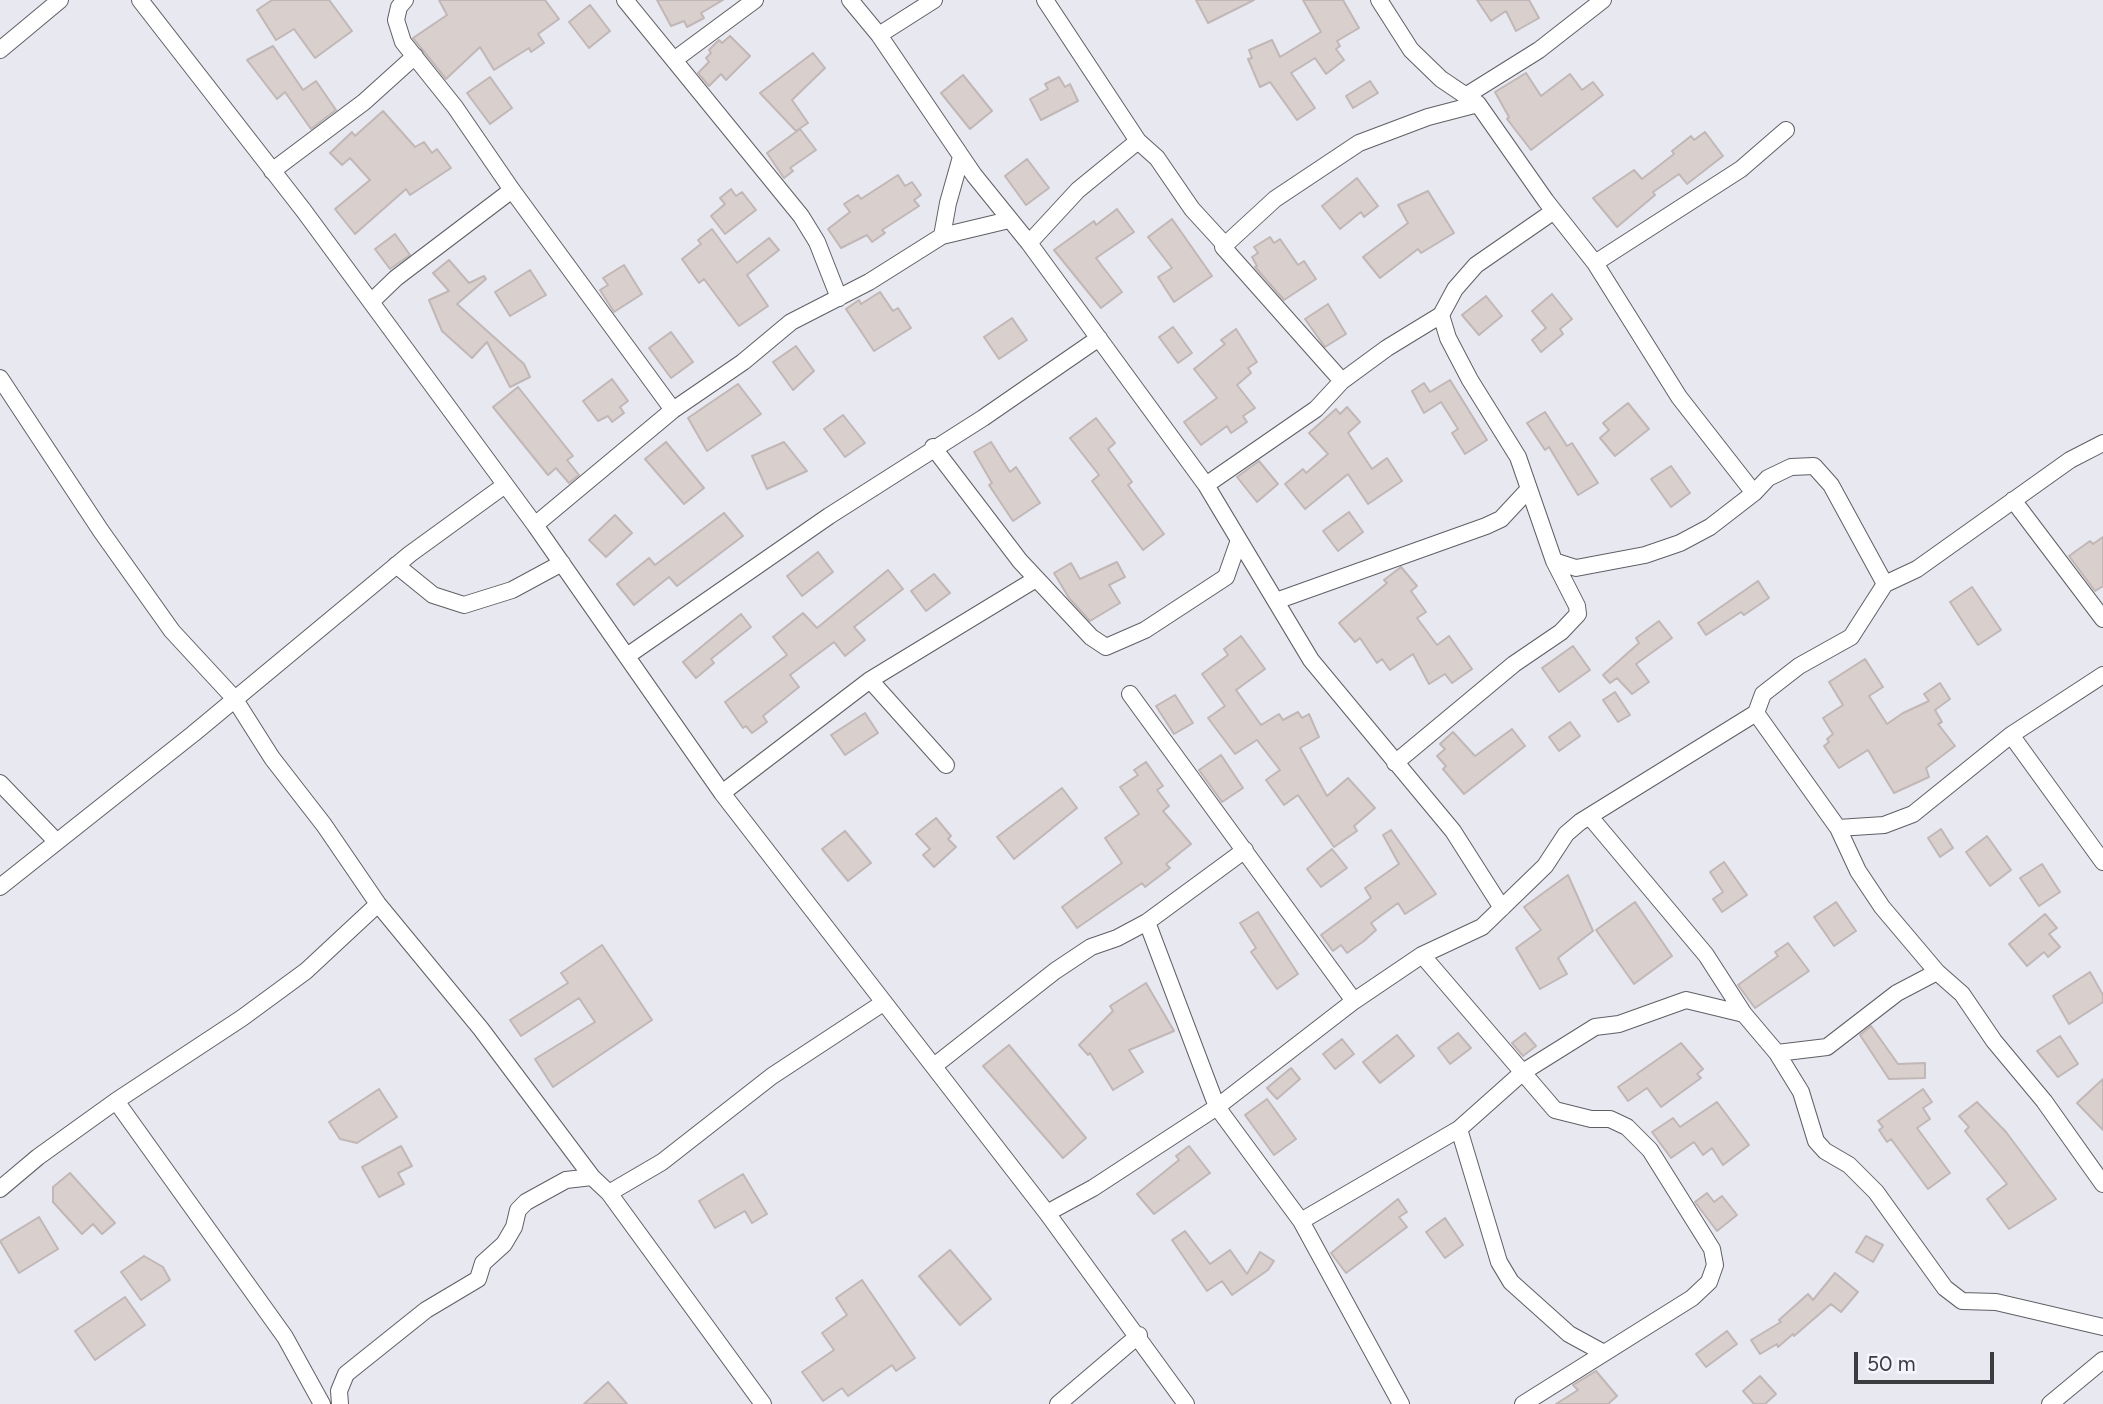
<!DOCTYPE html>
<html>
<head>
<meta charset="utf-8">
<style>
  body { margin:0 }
  #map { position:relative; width:2103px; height:1404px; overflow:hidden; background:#e8e8f0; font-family:Figtree,sans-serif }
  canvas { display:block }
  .scale { position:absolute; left:1854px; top:1352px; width:140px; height:32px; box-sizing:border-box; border:4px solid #3b3c3f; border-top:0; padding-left:9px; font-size:21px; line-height:24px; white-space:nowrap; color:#3b3c3f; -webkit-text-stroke:5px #f5f5fd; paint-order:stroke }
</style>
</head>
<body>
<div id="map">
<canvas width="2103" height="1404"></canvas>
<div class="scale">50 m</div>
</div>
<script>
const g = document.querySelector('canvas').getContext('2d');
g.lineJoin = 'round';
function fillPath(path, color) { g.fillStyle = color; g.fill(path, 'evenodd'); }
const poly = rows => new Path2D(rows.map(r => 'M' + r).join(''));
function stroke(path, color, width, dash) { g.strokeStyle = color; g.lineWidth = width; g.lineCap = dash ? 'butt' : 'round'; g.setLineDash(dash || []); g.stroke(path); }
const building = poly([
  [272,0,329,0,352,31,315,58,294,29,276,40,257,10,272,0],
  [439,0,545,0,559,19,538,34,544,43,531,52,529,48,494,70,480,47,446,79,413,38,447,15,439,0],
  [657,0,723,0,701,13,704,18,687,27,684,21,671,26,657,0],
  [1196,0,1254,0,1208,23,1196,0],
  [1303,0,1343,0,1359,28,1337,41,1340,46,1336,49,1344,60,1326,74,1315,58,1291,73,1315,108,1297,120,1270,82,1260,87,1248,59,1252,58,1249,50,1272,40,1280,57,1321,32,1303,0],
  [1477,0,1529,0,1539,18,1516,31,1506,11,1491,21,1477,0],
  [590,5,610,31,589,48,569,22,590,5],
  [730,36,750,56,726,80,721,74,709,86,698,73,709,62,706,58,711,53,709,50,719,40,722,43,730,36],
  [273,46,303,90,316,81,336,110,311,129,285,92,277,99,247,60,273,46],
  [813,53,825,68,792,100,808,123,796,131,760,93,813,53],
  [1526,73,1541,96,1570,74,1582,90,1593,82,1603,95,1531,150,1507,119,1509,117,1495,92,1526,73],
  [963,75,992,111,970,129,941,93,963,75],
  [490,77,512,108,490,124,467,93,490,77],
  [1059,77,1065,87,1070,84,1078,101,1041,120,1030,99,1048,89,1045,84,1059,77],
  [1370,81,1378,93,1353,108,1346,96,1370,81],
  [383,111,415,147,424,142,432,153,437,149,451,168,410,195,406,189,355,234,335,209,370,180,350,158,342,165,330,153,352,132,355,136,383,111],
  [800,129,816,150,790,168,793,171,784,178,767,153,800,129],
  [1705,132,1723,156,1687,184,1679,174,1653,192,1655,195,1617,227,1593,198,1634,170,1642,179,1674,154,1672,151,1691,136,1694,140,1705,132],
  [1027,159,1049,188,1026,205,1005,176,1027,159],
  [898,175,905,186,912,182,921,195,914,200,919,206,882,230,885,233,872,242,867,235,841,248,828,229,850,212,844,204,858,195,861,199,898,175],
  [1357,178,1378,206,1364,217,1361,212,1340,229,1322,206,1357,178],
  [731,189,736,196,742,192,756,210,725,234,711,216,725,204,720,198,731,189],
  [1428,191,1454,233,1421,253,1418,249,1380,278,1363,257,1408,223,1398,205,1428,191],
  [1117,209,1134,232,1096,258,1122,292,1101,308,1054,250,1094,221,1096,225,1117,209],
  [1172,219,1212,276,1174,302,1158,277,1172,268,1148,237,1172,219],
  [712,229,737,263,769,238,779,250,747,275,768,306,739,326,704,279,699,283,682,259,701,244,698,240,712,229],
  [395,234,410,255,390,269,375,249,395,234],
  [1270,237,1274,243,1280,239,1298,265,1304,261,1316,279,1284,300,1255,267,1257,266,1252,257,1258,253,1254,247,1270,237],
  [449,260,469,283,484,276,486,279,457,304,524,364,530,377,510,387,487,342,472,358,442,331,429,300,449,291,433,273,449,260],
  [624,265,642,294,614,312,600,290,608,285,603,278,624,265],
  [530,270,546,295,510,316,495,292,530,270],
  [880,292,893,311,898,308,911,328,874,351,846,309,859,300,861,304,880,292],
  [1552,294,1572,319,1560,329,1563,334,1541,352,1532,340,1546,328,1532,311,1552,294],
  [1486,296,1502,316,1479,335,1462,315,1486,296],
  [1328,304,1346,334,1325,347,1305,319,1328,304],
  [1012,318,1027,340,999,359,984,337,1012,318],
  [1173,327,1192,353,1178,363,1159,337,1173,327],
  [1236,329,1257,362,1248,368,1251,373,1237,385,1255,408,1243,416,1247,422,1231,433,1227,426,1201,445,1184,422,1217,398,1194,369,1225,344,1221,340,1236,329],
  [671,332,693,362,671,378,649,348,671,332],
  [796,346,814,371,793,390,773,362,796,346],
  [612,379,628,401,620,407,624,413,612,422,608,416,598,421,583,401,612,379],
  [1450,380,1487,440,1465,454,1452,433,1458,429,1441,402,1424,413,1412,391,1424,383,1430,392,1450,380],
  [738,384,761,414,707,451,688,418,738,384],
  [518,387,573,456,567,460,579,475,569,483,556,468,548,475,493,407,518,387],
  [1628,403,1649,429,1615,456,1600,438,1609,430,1603,423,1628,403],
  [1347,407,1360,422,1348,433,1372,469,1387,458,1402,481,1368,504,1348,474,1305,509,1285,484,1303,469,1306,473,1328,454,1309,433,1336,409,1340,414,1347,407],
  [1545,412,1567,446,1572,443,1598,483,1578,495,1549,447,1545,450,1527,423,1545,412],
  [843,415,865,443,845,457,824,429,843,415],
  [1096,418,1115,443,1108,449,1132,482,1128,485,1164,534,1143,550,1092,481,1099,475,1070,438,1096,418],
  [666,442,704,488,684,504,645,459,666,442],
  [784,442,807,471,767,489,752,456,784,442],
  [991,442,1010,472,1016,467,1040,503,1013,521,989,485,992,483,974,452,991,442],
  [1259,461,1278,484,1257,502,1237,477,1259,461],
  [1671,466,1690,493,1671,507,1651,479,1671,466],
  [1349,512,1363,532,1338,551,1323,531,1349,512],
  [724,513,743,536,677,586,669,577,634,605,617,584,649,558,655,565,724,513],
  [615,515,632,533,606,557,589,540,615,515],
  [2103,537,2103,586,2095,591,2069,556,2090,541,2093,544,2103,537],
  [818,552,833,572,802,596,787,576,818,552],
  [1117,562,1125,577,1109,585,1120,603,1090,621,1069,598,1054,573,1071,563,1080,579,1117,562],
  [1401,567,1417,586,1411,591,1426,612,1417,618,1437,645,1449,636,1472,669,1452,683,1445,674,1429,684,1413,654,1390,670,1382,659,1377,663,1360,638,1355,642,1339,623,1387,583,1384,580,1401,567],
  [888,570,903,589,854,627,865,640,845,656,834,642,790,675,799,687,763,716,767,722,752,733,746,726,743,728,725,702,787,655,773,637,803,613,817,628,888,570],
  [934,574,950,593,926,611,911,591,934,574],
  [1758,581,1769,598,1744,615,1741,612,1706,635,1698,623,1758,581],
  [1972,587,2001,630,1978,645,1950,602,1972,587],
  [741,614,751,627,711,659,714,663,696,678,683,662,741,614],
  [1659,621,1672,638,1636,664,1649,682,1632,694,1617,678,1610,683,1603,675,1639,643,1636,638,1659,621],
  [1241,636,1265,669,1236,690,1261,725,1279,714,1283,720,1298,712,1302,718,1309,714,1319,737,1300,748,1327,796,1348,778,1375,808,1354,826,1357,831,1334,847,1298,795,1284,805,1266,780,1280,770,1257,740,1235,754,1208,718,1225,706,1202,674,1228,655,1224,649,1241,636],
  [1573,646,1590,670,1559,692,1542,668,1573,646],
  [1865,659,1883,687,1869,696,1887,724,1903,713,1929,701,1924,694,1940,683,1950,699,1935,710,1942,722,1938,724,1955,746,1926,768,1929,777,1894,793,1868,750,1839,768,1824,746,1829,742,1827,739,1833,734,1823,718,1843,705,1829,682,1865,659],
  [1615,692,1630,715,1618,722,1603,700,1615,692],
  [1175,695,1193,723,1174,734,1156,706,1175,695],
  [865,713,878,733,845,755,831,735,865,713],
  [1570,722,1580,736,1559,751,1549,737,1570,722],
  [1512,729,1525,746,1464,794,1443,769,1446,766,1437,756,1445,749,1440,744,1453,732,1475,756,1512,729],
  [1221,755,1243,788,1222,802,1199,770,1221,755],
  [1146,762,1163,786,1157,790,1169,806,1163,811,1191,844,1166,864,1170,868,1145,887,1142,883,1077,928,1062,907,1122,863,1105,838,1139,814,1120,787,1138,775,1134,770,1146,762],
  [1062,788,1077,808,1014,859,997,837,1062,788],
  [936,818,951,836,948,839,956,847,934,867,923,855,930,849,916,834,936,818],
  [1941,829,1953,848,1940,857,1928,838,1941,829],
  [1391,830,1436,894,1405,914,1398,903,1371,923,1376,930,1364,941,1347,953,1341,945,1333,951,1321,935,1371,898,1365,888,1399,864,1383,835,1391,830],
  [845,831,871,863,848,881,822,849,845,831],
  [1987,836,2011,870,1990,886,1966,852,1987,836],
  [1332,849,1347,868,1321,887,1307,869,1332,849],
  [1724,862,1747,895,1722,912,1713,899,1723,892,1710,872,1724,862],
  [2042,864,2060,892,2039,906,2020,878,2042,864],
  [1568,875,1593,931,1558,958,1567,974,1540,989,1516,948,1541,930,1524,907,1568,875],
  [1635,902,1672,956,1634,984,1596,930,1635,902],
  [1836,902,1856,931,1834,946,1814,917,1836,902],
  [1258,912,1298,974,1277,989,1251,952,1256,948,1240,923,1258,912],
  [2045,914,2057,928,2049,934,2060,947,2048,957,2044,952,2027,966,2009,944,2045,914],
  [1788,943,1809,971,1755,1008,1738,985,1778,956,1775,952,1788,943],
  [602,945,652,1020,553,1087,535,1059,595,1022,579,998,521,1036,510,1020,568,983,561,973,602,945],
  [2090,972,2103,995,2103,1002,2069,1024,2053,996,2090,972],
  [1146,983,1174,1031,1129,1050,1143,1072,1113,1090,1090,1053,1088,1055,1079,1045,1113,1011,1110,1006,1146,983],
  [1871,1026,1898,1064,1925,1063,1925,1078,1889,1079,1860,1035,1871,1026],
  [1458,1033,1471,1048,1450,1064,1438,1048,1458,1033],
  [1525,1033,1536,1046,1523,1056,1512,1043,1525,1033],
  [1397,1035,1414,1056,1380,1083,1363,1062,1397,1035],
  [2060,1036,2078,1064,2058,1077,2037,1051,2060,1036],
  [1342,1039,1354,1054,1335,1069,1323,1054,1342,1039],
  [1681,1043,1703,1069,1697,1074,1701,1078,1661,1107,1647,1088,1628,1101,1618,1087,1681,1043],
  [1009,1045,1086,1138,1063,1158,983,1066,1009,1045],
  [1291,1068,1300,1079,1277,1099,1267,1088,1291,1068],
  [2103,1079,2103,1130,2077,1103,2103,1079],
  [379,1089,397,1117,357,1143,340,1139,329,1122,379,1089],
  [1923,1089,1932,1102,1923,1108,1930,1119,1917,1128,1950,1173,1928,1189,1891,1139,1887,1142,1879,1130,1883,1127,1878,1121,1923,1089],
  [1267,1099,1296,1139,1274,1155,1245,1115,1267,1099],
  [1717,1102,1749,1145,1723,1165,1712,1148,1703,1155,1694,1142,1671,1158,1652,1132,1673,1118,1680,1127,1717,1102],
  [1977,1102,2006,1132,2056,1199,2009,1229,1987,1199,2007,1184,1965,1131,1969,1127,1959,1116,1977,1102],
  [401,1146,412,1166,398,1173,404,1184,379,1197,362,1167,401,1146],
  [1189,1146,1210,1173,1154,1214,1137,1194,1179,1160,1176,1156,1189,1146],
  [70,1173,115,1223,102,1234,93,1224,82,1234,53,1202,53,1187,70,1173],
  [743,1174,767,1214,752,1223,745,1211,715,1228,699,1201,743,1174],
  [1707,1193,1714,1202,1722,1196,1737,1215,1717,1231,1695,1202,1707,1193],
  [1398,1199,1407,1212,1399,1217,1407,1227,1346,1273,1331,1253,1398,1199],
  [39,1217,58,1249,19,1273,0,1241,39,1217],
  [1445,1218,1463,1245,1445,1258,1426,1232,1445,1218],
  [1185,1231,1210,1264,1230,1250,1247,1274,1260,1252,1274,1261,1268,1270,1232,1295,1222,1281,1207,1291,1172,1240,1185,1231],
  [1866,1236,1883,1245,1873,1262,1856,1252,1866,1236],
  [950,1250,991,1299,960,1325,919,1276,950,1250],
  [144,1256,163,1267,170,1280,141,1300,121,1272,144,1256],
  [1835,1273,1858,1292,1841,1312,1831,1304,1794,1336,1793,1334,1778,1347,1777,1344,1760,1354,1751,1340,1781,1322,1779,1320,1808,1294,1813,1300,1835,1273],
  [862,1280,915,1358,896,1371,892,1365,848,1396,842,1388,823,1401,802,1372,834,1350,822,1333,847,1315,836,1298,862,1280],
  [125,1297,145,1325,95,1360,75,1331,125,1297],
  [1727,1331,1737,1344,1706,1367,1696,1354,1727,1331],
  [1596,1371,1617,1396,1608,1404,1556,1404,1578,1390,1573,1385,1596,1371],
  [1760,1376,1776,1394,1765,1404,1754,1404,1743,1391,1760,1376],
  [608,1382,627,1404,584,1404,608,1382]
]);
fillPath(building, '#d9d0ce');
stroke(building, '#c0b7b6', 2);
const minor = poly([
  [140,0,304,211,535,525,722,793,1047,1213,1186,1404],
  [405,0,399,7,396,20,403,42,455,107,512,190,673,410],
  [625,0,801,216,817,242,839,298],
  [850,0,879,35,974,175,1029,243,1206,485,1311,660,1453,831,1502,908],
  [1045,0,1138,141,1157,158,1192,209,1225,245,1223,247,1342,381],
  [1379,0,1411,50,1441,79,1478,104,1546,201,1595,263,1679,397,1754,493],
  [879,35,934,0],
  [0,50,60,0],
  [674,60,755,0],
  [1467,95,1539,50,1603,0],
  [272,171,364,102,415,56],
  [942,236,948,203,961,157],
  [1029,243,1078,190,1138,141],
  [1225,245,1275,199,1359,143,1428,117,1478,104],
  [1595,263,1741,169,1786,130],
  [371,302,396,278,512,190],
  [0,378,101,531,172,631,234,698,272,758,324,825,378,904,481,1029,592,1177,609,1193,763,1404],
  [933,447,1020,561,1091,637,1106,647,1145,630,1226,577,1239,540],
  [1206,485,1316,409,1342,381,1387,348,1441,315],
  [2013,500,2103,619],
  [535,525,673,410,743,362,791,322,869,282,942,236,1009,220],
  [1554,561,1576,568,1645,555,1680,543,1710,527,1754,493,1768,478,1791,467,1814,466,1831,485,1885,584],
  [396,565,433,595,464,605,512,590,562,563],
  [1276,601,1486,526,1501,519,1528,490],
  [627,656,829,516,983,418,1099,338],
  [870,680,946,765],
  [1130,694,1354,1001],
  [1756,713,1838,828,1884,825,1913,814,2011,735,2103,675],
  [2011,735,2103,862],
  [1395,763,1514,664,1561,632,1578,614,1577,606,1554,561,1518,457,1470,380,1448,338,1441,315,1455,289,1476,265,1554,211],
  [0,783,56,841],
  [722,793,870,680,1036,579],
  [1591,818,1706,955,1744,1014,1777,1053,1801,1092,1816,1141,1825,1151,1849,1165,1876,1192,1945,1288,1962,1301,1996,1302,2103,1327],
  [1838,828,1858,871,1882,907,1937,972,1962,994,1994,1041,2044,1101,2103,1184],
  [0,887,193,734,410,554,505,485],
  [1147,922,1217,1107,1301,1221,1401,1404],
  [1422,955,1555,1110,1591,1119,1610,1119,1627,1127,1650,1150,1712,1249,1715,1265,1709,1282,1692,1298,1523,1404],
  [1777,1053,1827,1047,1897,993,1937,972],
  [934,1066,1055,971,1091,947,1117,938,1147,922,1245,850],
  [116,1101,285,1337,322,1404],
  [1459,1129,1499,1262,1511,1282,1569,1334,1602,1352],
  [0,1189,38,1157,116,1101,242,1018,306,971,378,904],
  [609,1193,662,1162,772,1076,883,1003],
  [1047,1213,1093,1188,1217,1107,1354,1001,1422,955,1482,927,1545,866,1566,834,1580,822,1756,713,1763,694,1799,666,1851,637,1885,584,1917,569,2070,460,2103,443],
  [1301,1221,1459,1129,1523,1072,1595,1027,1619,1024,1686,1000,1744,1014],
  [340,1404,339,1391,346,1374,426,1310,478,1279,483,1263,504,1244,514,1227,518,1210,526,1202,566,1180,592,1177],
  [1058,1404,1139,1335],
  [2050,1404,2103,1360]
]);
stroke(minor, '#5f5f66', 18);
stroke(minor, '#fff', 16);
</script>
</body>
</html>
